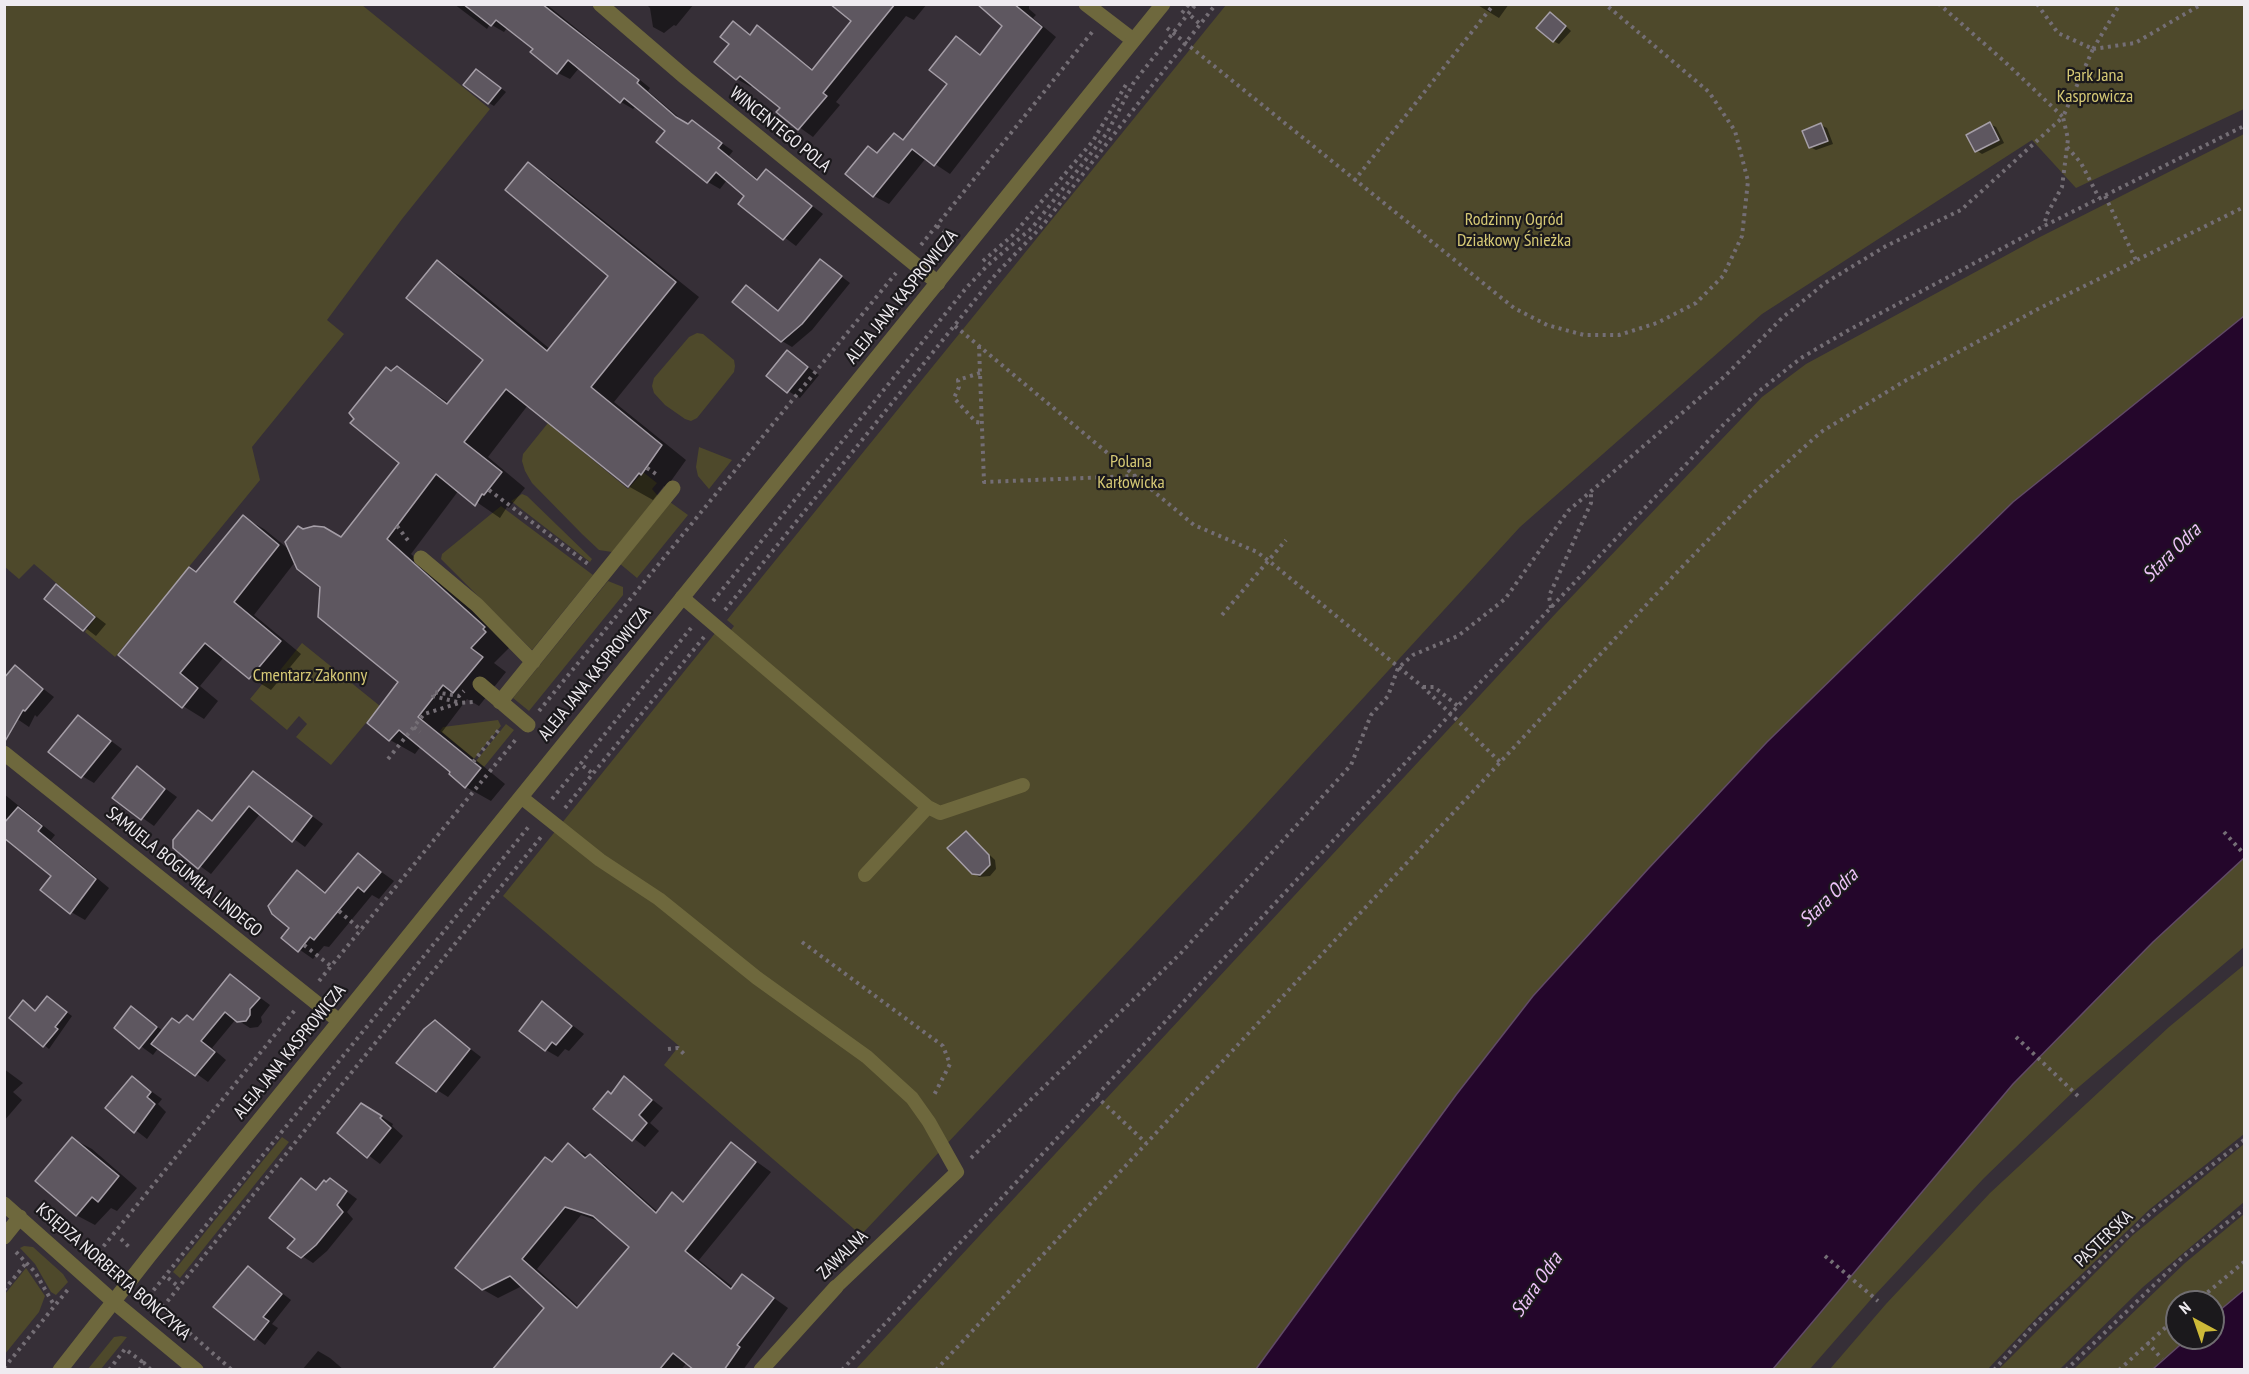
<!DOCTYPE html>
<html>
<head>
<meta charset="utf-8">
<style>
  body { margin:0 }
  #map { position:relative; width:2249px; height:1374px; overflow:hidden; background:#362f37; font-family:"PT Sans Narrow",sans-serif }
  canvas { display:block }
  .frame { position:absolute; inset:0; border:6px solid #efebf0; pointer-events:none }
  .north { position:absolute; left:2165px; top:1290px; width:60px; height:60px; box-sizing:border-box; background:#1b191c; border:2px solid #706d71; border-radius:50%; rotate:320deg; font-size:16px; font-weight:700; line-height:24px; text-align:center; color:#efebf0 }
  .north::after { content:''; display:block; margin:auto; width:21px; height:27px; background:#cdb938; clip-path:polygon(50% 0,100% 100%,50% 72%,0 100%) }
</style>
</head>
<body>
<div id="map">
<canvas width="2249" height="1374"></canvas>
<div class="frame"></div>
<div class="north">N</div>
</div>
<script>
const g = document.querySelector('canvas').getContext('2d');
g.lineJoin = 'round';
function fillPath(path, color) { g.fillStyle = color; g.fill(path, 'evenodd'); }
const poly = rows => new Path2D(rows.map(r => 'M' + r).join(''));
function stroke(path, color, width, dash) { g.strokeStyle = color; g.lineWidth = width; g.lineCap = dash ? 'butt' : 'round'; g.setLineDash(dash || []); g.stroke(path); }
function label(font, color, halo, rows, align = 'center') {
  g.font = font + ' "PT Sans Narrow",sans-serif'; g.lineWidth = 4.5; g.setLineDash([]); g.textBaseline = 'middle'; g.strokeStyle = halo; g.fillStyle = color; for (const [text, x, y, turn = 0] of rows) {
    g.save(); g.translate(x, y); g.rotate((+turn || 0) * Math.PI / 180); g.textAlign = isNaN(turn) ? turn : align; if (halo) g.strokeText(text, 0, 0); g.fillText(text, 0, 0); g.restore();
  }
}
fillPath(poly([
  [4,5,362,5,490,109,402,219,327,320,344,334,252,447,260,480,115,657,85,632,96,617,34,564,19,579,5,567],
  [1226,5,2244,5,2244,109,2076,188,2032,140,1762,314,1520,527,1244,828,861,1235,664,1065,679,1046,503,896,716,632,728,634,734,626,727,620],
  [2244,134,2244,316,2013,502,1767,742,1648,869,1533,996,1456,1095,1256,1369,855,1370,1557,612,1762,397,1806,364,2038,238],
  [697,333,703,334,734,360,735,366,734,372,697,418,691,421,685,419,665,405,654,393,652,386,654,378,689,337],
  [548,423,628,489,643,472,657,483,652,489,658,496,612,552,599,550,582,534,532,483,525,471,522,461,523,454],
  [699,447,732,460,709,489,698,476,696,467],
  [522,494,527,496,592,559,590,562,511,501],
  [670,502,688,515,637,578,619,563],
  [501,506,593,575,532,650,441,559,442,554],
  [608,581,623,587,623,595,529,711,513,698],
  [302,643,380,706,331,765,296,737,307,724,299,716,287,730,250,699,273,671,277,674],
  [498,720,501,726,474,759,440,731,443,727],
  [506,724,514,730,484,767,476,761],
  [2244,858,2244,947,2074,1091,1984,1178,1873,1297,1810,1369,1773,1370,2013,1084,2153,942],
  [2244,965,2244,1134,2150,1209,2042,1312,1988,1369,1830,1369,1886,1304,1990,1193,2169,1027],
  [282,1137,289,1142,180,1278,173,1272],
  [2244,1144,2244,1202,2143,1287,2060,1369,1999,1369,2133,1235],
  [2244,1214,2244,1290,2213,1316,2213,1302,2177,1302,2177,1338,2188,1338,2153,1369,2073,1370,2185,1263],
  [24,1246,33,1247,63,1274,68,1282,56,1295,51,1292,35,1264,20,1248],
  [26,1268,45,1296,39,1312,5,1354,5,1294],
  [121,1336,127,1337,101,1369,88,1369,114,1337]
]), '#4e492b');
const water = poly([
  [2244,316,2244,858,2153,942,2013,1084,1773,1369,1256,1369,1456,1095,1533,996,1648,869,1767,742,2013,502,2244,316],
  [2244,1290,2244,1369,2153,1369,2188,1338,2213,1338,2213,1316,2244,1290]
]);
fillPath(water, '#24062b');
stroke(water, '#614b66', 1.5);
fillPath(poly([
  [454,4,546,4,650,88,648,91,689,126,692,122,733,151,729,156,759,180,766,171,823,214,796,246,740,204,746,196,727,180,720,189,708,182,667,131,636,106,633,109,621,102,579,68,570,79,558,73,535,49,507,28,504,32,490,24,487,29],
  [646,4,694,4,676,26,674,25,664,33,653,27,650,8],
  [832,4,927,4,914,20,906,16,836,102,840,105,813,137,778,112,782,107,753,84,751,87,737,79,716,61,731,44,733,23,752,35,758,27,814,70,854,21],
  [994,4,1029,4,1029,9,1036,15,1033,18,1056,37,950,174,926,158,889,204,874,196,868,148,879,154,895,135,904,140,949,84,956,38,982,55,1004,25],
  [1476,4,1509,4,1499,18],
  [1556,17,1571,31,1559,44,1553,41],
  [482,74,506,92,494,106,489,103],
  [1990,124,1996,127,2004,143,1982,154,1976,150],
  [1821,125,1827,128,1833,144,1816,150,1810,147],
  [528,164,552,179,699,297,614,402,686,460,666,488,664,486,653,500,628,486,528,405,488,457,525,488,509,508,507,507,500,518,459,490,411,554,509,642,510,647,494,663,506,672,479,706,467,699,442,732,505,784,491,801,466,787,451,774,453,772,421,746,415,754,390,740,400,682,321,586,295,562,254,615,301,654,271,690,250,677,224,657,200,686,218,701,204,719,183,706,120,655,197,573,243,517,264,529,291,551,304,531,342,538,401,463,392,372,397,368,449,403,485,360,437,262,462,277,550,349,610,276],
  [821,261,850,283,812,330,792,347,782,341,746,287,780,312],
  [787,352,819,375,800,398,788,391],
  [56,586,106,624,96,636,46,598],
  [15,667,54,697,37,717,35,715,29,727,4,710],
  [79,717,122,749,94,783,82,776],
  [137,768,177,797,154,826,114,798],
  [253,773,323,824,305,847,260,814,211,874,174,847,199,812,213,821],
  [4,794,55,835,51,840,109,888,85,920,71,912,53,876,4,834],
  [966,832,995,860,996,869,990,876,979,877,973,873],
  [358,855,394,881,379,899,372,895,329,947,324,946,313,959,283,938,291,928,298,872,327,893],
  [231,976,270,1005,261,1017,262,1022,258,1027,250,1028,236,1019,212,1048,226,1060,208,1082,159,1047,153,1055,116,1028,132,1008,163,1031,194,1021],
  [47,998,72,1016,49,1049,44,1045,24,1002,36,1012],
  [543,1003,584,1034,569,1051,565,1049,558,1057,546,1050],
  [435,1022,481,1057,448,1097,437,1090],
  [4,1069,23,1083,13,1092,22,1100,4,1121],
  [133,1078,162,1099,158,1104,166,1112,147,1139,107,1108],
  [625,1078,663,1108,650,1123,659,1131,645,1147,595,1109,611,1095],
  [374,1112,393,1124,392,1126,403,1136,380,1164,339,1133],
  [73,1139,92,1149,137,1188,117,1211,111,1208,95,1225,76,1215],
  [732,1144,771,1172,699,1260,734,1288,743,1276,788,1308,743,1370,697,1370,687,1362,681,1370,494,1370,546,1308,522,1286,498,1298,482,1289,554,1163,568,1145,605,1165,658,1212,672,1194,685,1202],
  [581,1215,602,1222,632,1247,579,1307,537,1269],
  [301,1180,317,1190,331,1180,357,1199,347,1212,353,1219,327,1251,313,1263,302,1256,297,1238],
  [248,1267,291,1300,272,1324,278,1328,265,1345,215,1306],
  [318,1351,330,1358,344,1370,302,1370]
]), '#0007');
const building = poly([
  [463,4,542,4,639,80,637,83,676,117,688,124,692,120,722,143,718,148,757,180,766,169,812,206,783,240,738,204,744,196,716,172,707,183,656,142,665,131,624,98,620,103,568,60,557,74,530,52,533,49,496,20,491,26,463,4],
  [830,4,895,4,823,93,827,96,798,130,776,112,780,108,740,76,736,80,714,62,729,44,720,37,733,21,750,35,757,25,812,70,851,21,830,4],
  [977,4,1014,4,1042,27,934,166,912,149,873,197,845,174,868,146,877,153,894,133,903,140,947,84,929,70,956,36,980,55,1002,26,977,4],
  [1550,12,1566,26,1553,42,1536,28,1550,12],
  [476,69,501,88,488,104,463,85,476,69],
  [1990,122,1999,140,1975,152,1966,135,1990,122],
  [1821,123,1828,141,1809,148,1802,131,1821,123],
  [528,162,676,282,591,387,662,445,641,475,639,473,628,487,506,389,464,442,502,472,484,495,482,494,475,506,436,474,387,539,485,627,483,629,486,632,471,648,483,657,453,693,443,685,418,717,481,768,465,788,449,774,450,772,399,730,389,741,367,723,398,682,318,617,320,587,297,569,285,542,298,526,303,529,314,526,324,527,341,537,399,463,350,423,354,419,349,413,386,367,391,371,397,366,447,404,483,360,406,298,437,260,547,351,608,276,505,190,528,162],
  [820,259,842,276,802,324,781,342,732,302,746,285,778,311,820,259],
  [787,350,808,367,787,393,766,376,787,350],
  [243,515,279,545,234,602,281,641,249,679,205,643,180,673,198,688,182,708,118,655,189,567,196,572,243,515],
  [56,584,95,617,83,631,44,599,56,584],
  [15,665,43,689,25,711,23,710,4,743,4,678,15,665],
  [78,715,111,741,81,778,48,752,78,715],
  [137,766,165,789,141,820,112,798,137,766],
  [253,771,312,816,292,842,249,806,198,869,173,848,173,840,198,810,212,821,253,771],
  [18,807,42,826,38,831,96,879,70,914,40,890,51,876,4,838,4,823,18,807],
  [966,831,989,855,990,865,980,875,972,874,947,848,966,831],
  [358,853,381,872,364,892,358,887,314,940,310,937,298,952,281,938,289,928,272,914,268,906,297,870,325,893,358,853],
  [230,974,260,998,250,1009,250,1015,246,1021,237,1022,225,1012,201,1041,215,1052,195,1076,151,1044,172,1018,179,1023,187,1015,193,1020,230,974],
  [47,996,67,1012,55,1027,58,1029,43,1047,9,1018,23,1000,35,1011,47,996],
  [542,1001,572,1026,556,1045,552,1042,545,1051,519,1031,542,1001],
  [131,1006,157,1027,139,1049,114,1028,131,1006],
  [435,1020,470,1049,436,1092,396,1063,424,1029,435,1020],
  [132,1076,151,1092,147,1097,155,1104,134,1133,105,1108,132,1076],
  [624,1076,652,1100,639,1115,647,1123,632,1141,593,1109,608,1091,611,1094,624,1076],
  [361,1103,382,1116,380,1118,391,1128,367,1158,337,1133,361,1103],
  [72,1137,119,1176,98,1202,92,1197,76,1216,35,1181,72,1137],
  [731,1142,756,1162,685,1251,731,1289,742,1274,774,1298,737,1345,740,1347,724,1370,694,1370,673,1353,659,1370,492,1370,544,1308,510,1276,482,1290,455,1268,545,1157,552,1162,568,1143,585,1158,590,1154,656,1213,672,1192,683,1202,731,1142],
  [565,1207,593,1216,629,1247,577,1308,522,1259,565,1207],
  [301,1178,316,1190,324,1180,326,1182,330,1178,347,1191,337,1205,343,1212,316,1245,301,1258,287,1248,295,1239,269,1218,301,1178],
  [248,1266,282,1294,263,1317,269,1321,254,1340,213,1307,248,1266]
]);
fillPath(building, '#5e5760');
stroke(building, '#a59ea7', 1.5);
stroke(poly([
  [2037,4,2058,33,2093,49,2063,117,2068,139,2062,187,2047,214,2044,226],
  [1182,13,1189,4],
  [1191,16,1200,24],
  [1167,28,1514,308,1547,325,1584,335,1619,335,1657,323,1696,303,1723,276,1742,236,1748,181,1735,131,1709,92,1605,4],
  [2093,49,2135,43,2202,4],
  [2093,49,2120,4],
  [2067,147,2081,163,2099,198],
  [1354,181,1494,4],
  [2105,196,2136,260],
  [937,226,951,237],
  [921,245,1093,31],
  [983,261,1013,235,1093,141,1127,83],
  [955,326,1194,525,1257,552,1269,561,1423,687,1500,762],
  [979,346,984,482,1135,476],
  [980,373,958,380,959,387,954,398,976,422,982,423],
  [647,468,659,476],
  [489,490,588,564],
  [397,526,410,543],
  [713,601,967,287,988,265,1032,228,1107,133,1134,82,1196,4],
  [1551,608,1549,596,1591,503,1591,490],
  [725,610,996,274,1043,225,1216,4],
  [1222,615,1286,540],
  [1423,687,1434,687,1458,706],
  [457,702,433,696,434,692,459,696,464,691],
  [539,711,896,273],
  [414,727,420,732],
  [388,759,424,714,459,703,473,702],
  [473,762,501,727],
  [583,766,593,774],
  [552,799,691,628],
  [565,808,704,637],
  [2224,832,2244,854],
  [339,911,362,931],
  [802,942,943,1046,950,1064,933,1097],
  [304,945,332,967],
  [319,981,517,738],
  [2016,1037,2079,1097],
  [668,1049,678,1048,684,1054],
  [1096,1096,1146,1143],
  [971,1158,1181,953,1351,765,1371,715,1388,696,1398,668,1413,655,1458,636,1505,599,1568,511,1725,376,1782,318,1825,283,1886,246,1961,210,2063,117,2004,61,1939,4],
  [121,1239,131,1249],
  [16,1252,35,1272,54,1305],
  [1825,1256,1878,1301],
  [94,1258,295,1010],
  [168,1278,179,1287],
  [4,1290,27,1262],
  [144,1302,530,825],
  [2196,1302,2244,1262],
  [161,1308,232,1370],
  [158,1313,541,837],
  [2147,1342,2162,1359],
  [4,1368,70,1287],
  [109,1370,125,1349,144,1363],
  [139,1370,144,1363,151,1370],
  [842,1370,1458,706,1725,423,1758,392,1801,358,1847,331,2044,226,2244,126],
  [936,1370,1661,589,1753,493,1821,432,1903,382,2038,309,2244,207],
  [1994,1370,2032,1327,2152,1212,2244,1140],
  [2066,1370,2183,1257,2244,1209],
  [2119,1370,2177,1317]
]), '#746e75', 4, [3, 4.5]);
stroke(poly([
  [682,597,928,807,865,875],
  [521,797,600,860,659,899,757,978,867,1057,912,1098,929,1122,957,1172,836,1287],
  [928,807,940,813,1023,785]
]), '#6e683d', 14);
stroke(poly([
  [421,558,477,605,533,662],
  [480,684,528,725],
  [500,702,673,488]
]), '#6e683d', 15);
stroke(poly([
  [600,4,686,78,938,283],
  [1086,4,1133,40],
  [4,753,339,1021],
  [4,1204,114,1302,196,1370],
  [4,1237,20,1217],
  [761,1370,836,1287]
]), '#6e683d', 15);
stroke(poly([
  [60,1370,150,1255,1163,4]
]), '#6e683d', 15);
label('18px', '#d6c975', '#1b191c', [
  ["Park Jana",2095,76],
  ["Kasprowicza",2095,97],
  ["Rodzinny Ogród",1514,220],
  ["Działkowy Śnieżka",1514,241],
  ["Polana",1131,462],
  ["Karłowicka",1131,483],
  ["Cmentarz Zakonny",310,676]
]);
label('18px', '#efebf0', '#1b191c', [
  ["WINCENTEGO POLA",780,130,39],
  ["ALEJA JANA KASPROWICZA",902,297,-51],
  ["ALEJA JANA KASPROWICZA",595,674,-51],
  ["SAMUELA BOGUMIŁA LINDEGO",184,872,39],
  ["ALEJA JANA KASPROWICZA",290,1052,-51],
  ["PASTERSKA",2104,1239,-44],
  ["ZAWALNA",843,1255,-44],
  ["KSIĘDZA NORBERTA BONCZYKA",113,1272,41]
]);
label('italic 20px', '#edc3f8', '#1b191c', [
  ["Stara Odra",2172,553,-45],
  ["Stara Odra",1829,898,-45],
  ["Stara Odra",1537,1285,-55]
]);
</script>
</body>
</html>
